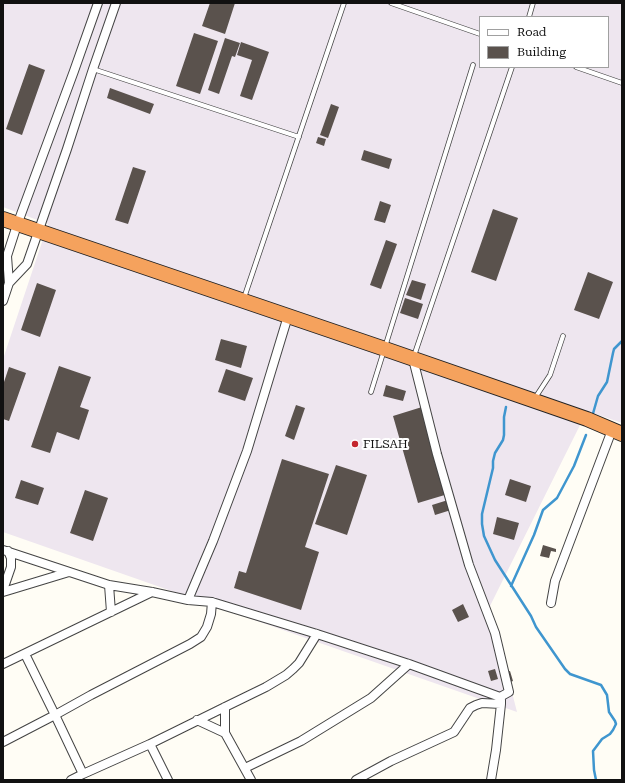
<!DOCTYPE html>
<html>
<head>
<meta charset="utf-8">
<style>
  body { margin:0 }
  #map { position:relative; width:625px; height:783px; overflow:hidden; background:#fffdf5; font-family:"Roboto Serif",serif }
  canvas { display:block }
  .frame { position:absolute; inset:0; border:4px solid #111; pointer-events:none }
  .legend { position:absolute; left:479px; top:16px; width:130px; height:52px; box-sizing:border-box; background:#fff; border:1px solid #a0a0a0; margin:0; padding:5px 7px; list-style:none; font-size:12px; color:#111 }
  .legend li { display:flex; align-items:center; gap:8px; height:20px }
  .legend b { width:20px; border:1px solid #a0a0a0 }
</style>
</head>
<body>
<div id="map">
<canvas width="625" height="783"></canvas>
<div class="frame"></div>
<ul class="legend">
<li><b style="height:5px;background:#fff"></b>Road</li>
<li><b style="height:11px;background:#5a524d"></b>Building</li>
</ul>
</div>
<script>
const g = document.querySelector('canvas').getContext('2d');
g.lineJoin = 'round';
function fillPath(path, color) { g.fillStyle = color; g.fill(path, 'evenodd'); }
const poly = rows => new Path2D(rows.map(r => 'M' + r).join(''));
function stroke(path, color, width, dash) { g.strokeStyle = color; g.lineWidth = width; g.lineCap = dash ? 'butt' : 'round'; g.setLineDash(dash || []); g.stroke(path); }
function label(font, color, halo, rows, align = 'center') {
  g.font = font + ' "Roboto Serif",serif'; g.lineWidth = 4; g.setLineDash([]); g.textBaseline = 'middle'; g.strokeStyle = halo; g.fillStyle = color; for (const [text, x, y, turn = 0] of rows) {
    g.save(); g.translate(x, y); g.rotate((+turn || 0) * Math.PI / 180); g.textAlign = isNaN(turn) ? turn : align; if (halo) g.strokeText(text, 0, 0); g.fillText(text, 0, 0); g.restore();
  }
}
fillPath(poly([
  [3,3,622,3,622,423,587,411,490,606,517,712,3,532,3,359,48,224,3,207],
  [480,17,608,17,608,67,480,67]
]), '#eee6ef');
stroke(poly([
  [506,407,504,417,504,435,503,440,495,453,493,461,493,468,482,514,482,524,484,536,495,560,531,616,536,627,565,669,570,674,601,685,607,695,609,712,615,721,616,724,613,730,610,734,602,739,593,751,594,770,596,780],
  [592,417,598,396,607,382,613,353,614,349,622,341],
  [511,586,534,535,543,510,557,498,574,466,586,435]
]), '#3f96cf', 2.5);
fillPath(poly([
  [210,3,235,3,225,34,202,26],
  [194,33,218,41,200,94,176,86],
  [225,38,240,43,235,57,232,56,219,94,208,90],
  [241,42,269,52,252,100,240,96,252,60,237,55],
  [29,64,45,70,22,135,6,129],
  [110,88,154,104,150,114,107,98],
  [331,104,339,107,328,138,320,135],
  [318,137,326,139,324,146,316,143],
  [364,150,392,159,389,169,361,160],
  [133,167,146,171,128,224,115,220],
  [380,201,391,205,385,223,374,220],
  [493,209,518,218,496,281,471,272],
  [386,240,397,244,381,289,370,285],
  [588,272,613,282,599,319,574,310],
  [412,280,426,284,421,300,406,295],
  [37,283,56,290,40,337,21,330],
  [405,298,423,304,418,319,400,313],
  [221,339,247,346,241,368,215,360],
  [59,366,91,377,80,407,89,410,79,440,57,432,50,453,31,447],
  [9,367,26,373,9,421,3,419,3,385],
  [226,369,253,378,245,401,218,392],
  [386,385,406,391,403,401,383,396],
  [296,405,305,408,294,440,285,436],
  [422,407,448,494,418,503,393,416],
  [282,459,329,474,305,547,319,552,301,610,234,588,239,571,246,573],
  [336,465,367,475,347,535,315,524],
  [510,479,531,486,526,502,505,495],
  [21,480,44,488,38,505,15,498],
  [85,490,108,498,93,541,70,533],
  [448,500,451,510,435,515,432,505],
  [497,517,519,523,514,540,493,534],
  [543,545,556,549,556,552,551,551,549,558,540,556],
  [463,604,469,617,458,622,452,610],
  [495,669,498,679,491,681,488,671],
  [510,671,513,681,508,683,505,672]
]), '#5a524d');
const lane = poly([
  [391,3,480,34],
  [529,17,533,3],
  [576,67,622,83],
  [93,69,299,137],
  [244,298,344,3],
  [414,356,512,67],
  [371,392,473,65],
  [535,398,550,375,563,336]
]);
const street = poly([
  [9,283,7,256,17,225,74,71,98,3],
  [3,301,9,283,27,264,67,149,93,69,116,3],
  [413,359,437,454,469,565,495,633,509,692,500,697],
  [3,550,109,585,152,592,188,600,212,602,317,634,409,664,500,697],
  [109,585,111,612],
  [3,590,11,567,11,558,8,551],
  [3,592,69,572],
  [188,600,213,541,247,451,288,316],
  [551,603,555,581,612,430],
  [25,654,55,715,83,774],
  [3,664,152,592],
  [225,707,225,733,251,780],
  [197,720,225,733],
  [3,742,55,715,91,695,190,644,201,637,207,627,211,614,212,602],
  [150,744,168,780],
  [245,768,301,741,371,698,409,664],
  [71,780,83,774,150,744,225,707,266,687,286,675,293,669,299,663,317,634],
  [356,780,391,761,454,732,470,708,476,705,482,703,501,704],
  [491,780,496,750,501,704,501,700]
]);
const highway = poly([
  [3,219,385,349,587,419,622,434]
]);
stroke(lane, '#444', 5.5);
stroke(street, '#444', 10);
stroke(highway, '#222', 16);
stroke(lane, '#fff', 4);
stroke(street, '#fff', 8);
stroke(highway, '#f5a25d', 14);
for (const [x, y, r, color] of [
  [355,444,4,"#c4262e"]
]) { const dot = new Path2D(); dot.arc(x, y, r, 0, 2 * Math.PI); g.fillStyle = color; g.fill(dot); stroke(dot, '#fff', 1.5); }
label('12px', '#111', '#fff', [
  ["FILSAH",363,444]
], 'left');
</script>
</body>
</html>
